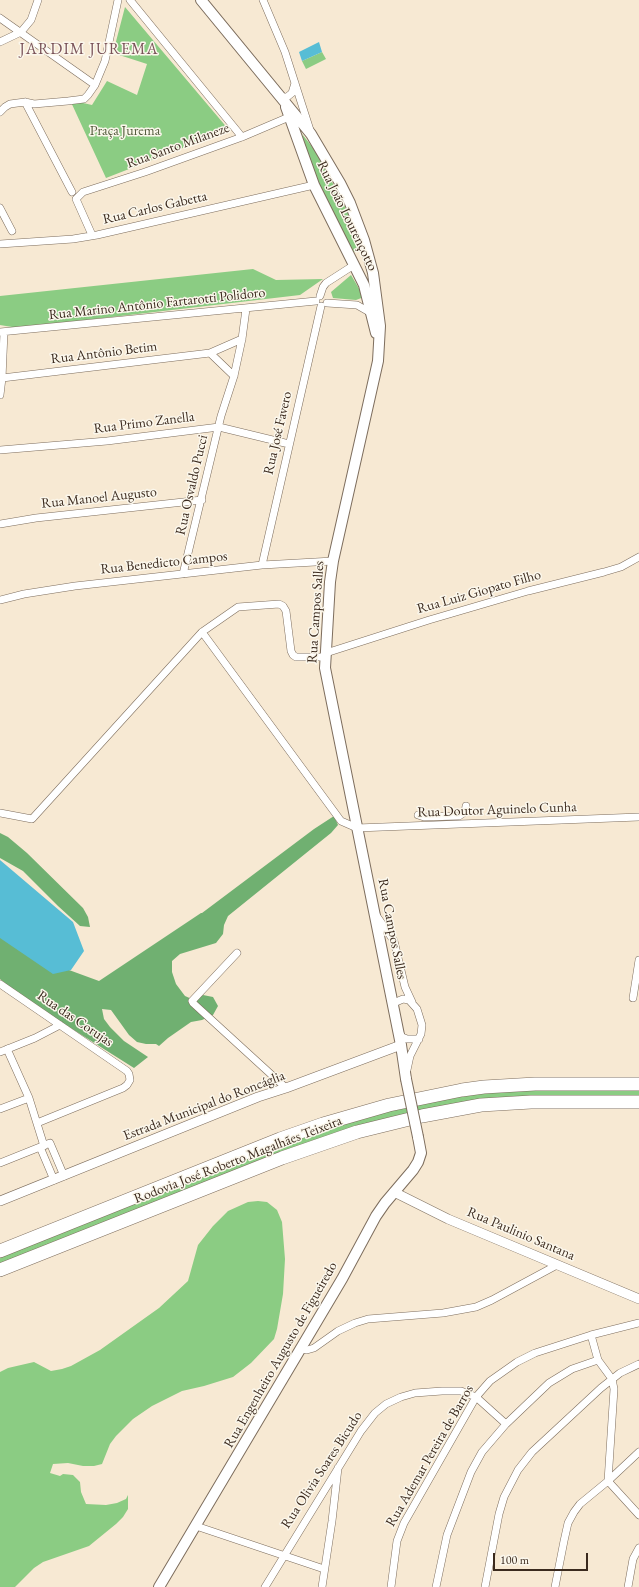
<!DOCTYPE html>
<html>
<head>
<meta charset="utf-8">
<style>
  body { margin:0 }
  #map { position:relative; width:639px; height:1587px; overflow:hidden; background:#f7e9d3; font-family:"EB Garamond",serif }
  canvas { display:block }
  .scale { position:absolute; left:493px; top:1553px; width:95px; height:18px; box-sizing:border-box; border:2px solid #3b2a1e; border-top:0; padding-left:5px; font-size:12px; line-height:14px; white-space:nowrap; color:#3b2a1e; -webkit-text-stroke:3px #fbf7ec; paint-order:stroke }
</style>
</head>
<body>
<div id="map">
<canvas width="639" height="1587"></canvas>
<div class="scale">100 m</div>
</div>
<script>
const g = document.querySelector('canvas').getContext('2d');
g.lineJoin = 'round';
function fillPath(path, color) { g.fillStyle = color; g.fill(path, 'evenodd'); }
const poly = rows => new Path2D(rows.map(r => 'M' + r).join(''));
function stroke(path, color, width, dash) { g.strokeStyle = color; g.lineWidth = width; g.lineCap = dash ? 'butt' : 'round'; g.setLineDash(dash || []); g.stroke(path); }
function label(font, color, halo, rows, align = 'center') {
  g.font = font + ' "EB Garamond",serif'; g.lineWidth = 3; g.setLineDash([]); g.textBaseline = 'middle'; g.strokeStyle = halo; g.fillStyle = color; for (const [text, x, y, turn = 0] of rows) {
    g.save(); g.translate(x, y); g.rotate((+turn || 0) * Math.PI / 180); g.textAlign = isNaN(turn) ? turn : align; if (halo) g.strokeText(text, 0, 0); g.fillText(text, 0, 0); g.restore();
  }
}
fillPath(poly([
  [125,7,229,130,106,178,70,100,92,105,107,81,137,95,147,64,113,53],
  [322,52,326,59,306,69,302,61],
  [302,134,317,153,358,232,359,251,353,252,310,165],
  [253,269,276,280,323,279,300,295,18,328,0,325,0,296],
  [351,275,364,297,356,300,333,298,331,292],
  [639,1088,639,1098,432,1110,0,1266,0,1256,323,1129,430,1100,504,1090],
  [258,1201,267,1202,277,1210,282,1222,285,1259,283,1294,277,1329,274,1339,251,1363,233,1377,204,1386,182,1391,152,1406,133,1419,116,1436,110,1444,102,1464,94,1466,83,1466,68,1463,53,1464,50,1473,60,1476,63,1474,73,1475,80,1482,81,1492,86,1504,106,1505,117,1503,126,1499,128,1495,128,1509,123,1517,116,1524,89,1546,43,1562,34,1568,15,1587,0,1587,0,1372,8,1368,34,1362,51,1371,62,1369,71,1366,100,1350,159,1308,188,1281,198,1245,213,1226,228,1211,248,1202]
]), '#8bcc83');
fillPath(poly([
  [334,816,338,825,331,833,228,916,224,925,223,934,216,943,180,954,172,961,172,972,176,984,185,996,194,1000,203,995,213,997,218,1006,213,1015,202,1020,191,1022,168,1038,159,1046,156,1044,146,1044,137,1042,129,1035,111,1010,102,1009,104,1019,110,1027,124,1041,148,1057,134,1068,23,998,0,979,0,910,59,965,69,970,99,981,201,913,202,913,314,829],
  [0,833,8,837,27,853,83,908,88,917,90,927,80,926,58,906,23,871,0,858]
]), '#70b071');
fillPath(poly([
  [319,42,322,52,302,61,299,52],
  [0,860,73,922,84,951,71,970,53,974,0,938]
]), '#57bdd5');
const minor = poly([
  [130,0,242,137],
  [263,0,285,52,310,130],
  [0,18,95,85],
  [0,42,21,32,31,20,38,0],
  [280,97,287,97,292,93,295,83],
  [25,102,72,192],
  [0,112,5,107,10,104,25,102,34,104,68,101,84,99,88,95,95,85,105,61,118,0],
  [0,208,12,231],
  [92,235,76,199,83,192,145,172,242,137,289,117],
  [0,244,73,239,97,235,314,185],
  [320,296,323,287,326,283,354,265],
  [327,303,357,305,371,313],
  [0,332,316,301],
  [234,376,210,353,242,339],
  [2,378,210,353],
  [0,395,2,378,4,332],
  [0,450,107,441,219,427,289,444],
  [0,524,36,518,202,500],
  [262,565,321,306],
  [183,574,221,416,234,376,242,339,246,309],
  [0,600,24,594,75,586,262,565,333,561],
  [202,632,238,607,279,604,283,606,286,611,291,651,293,655,296,657,326,657],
  [326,653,429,620,528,591,604,572,621,567,639,557],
  [0,813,32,819,202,632,341,821,357,828,639,817],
  [418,815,424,817,459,816,465,812,466,806],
  [376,915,394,941,405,987,412,1002],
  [237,953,192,1001,193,1003,286,1088],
  [0,984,127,1071,129,1074,130,1080,127,1085,123,1088,37,1123],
  [633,998,639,960],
  [393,1007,396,1002,403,999,409,1000,417,1009,422,1025,421,1034,410,1056,407,1070],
  [398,1031,402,1037,407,1039,419,1039],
  [7,1049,29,1098,44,1146],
  [0,1052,35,1038,60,1025],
  [0,1109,29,1098],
  [40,1147,54,1180],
  [0,1163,50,1143,64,1176],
  [591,1335,598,1360,612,1379,614,1389,608,1481,639,1515],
  [301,1349,307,1350,314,1348,338,1331,355,1323,368,1319,443,1313,476,1307,492,1300,557,1265],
  [196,1526,324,1569],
  [265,1587,361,1431,375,1413,386,1404,401,1397,415,1393,442,1391,461,1391,476,1397,506,1424],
  [322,1587,332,1521,338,1468],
  [391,1587,397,1541,404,1523,476,1397,490,1381,517,1362,535,1353,591,1335,639,1323],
  [436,1587,447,1535,471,1472,482,1452,506,1424,549,1383,572,1369,598,1360],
  [485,1587,499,1514,504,1497,518,1470,532,1452,601,1388,620,1373,639,1364],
  [555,1587,564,1541,568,1523,574,1512,580,1504,608,1481,639,1452],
  [628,1587,633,1559,639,1548]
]);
const tertiary = poly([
  [394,1192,448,1219,639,1299],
  [0,1201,258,1097,286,1088,401,1045]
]);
const secondary = poly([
  [201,0,311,134,340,183,350,203,364,240,373,273,380,326,378,361,333,561,330,582,325,668,401,1045,406,1079],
  [286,107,314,185,364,285,376,333],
  [159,1587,342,1279,376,1216,385,1203,413,1170,418,1162,421,1153,418,1137]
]);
const motorway = poly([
  [0,1251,280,1139,323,1124,389,1105,462,1090,484,1087,535,1084,639,1084],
  [0,1270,282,1158,357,1132,422,1116,481,1105,531,1102,639,1102]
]);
stroke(minor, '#7d6d5d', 8);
stroke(tertiary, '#7d6d5d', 10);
stroke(secondary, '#7d6d5d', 12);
stroke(motorway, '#7d6d5d', 14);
stroke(minor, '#fff', 7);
stroke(tertiary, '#fff', 9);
stroke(secondary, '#fff', 10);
stroke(motorway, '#fff', 13);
const secondaryBridge = poly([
  [406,1079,418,1137]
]);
stroke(secondaryBridge, '#7d6d5d', 12, []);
stroke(secondaryBridge, '#fff', 10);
label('14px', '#535b3c', '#fbf7ec', [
  ["Praça Jurema",125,131]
]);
label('14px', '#3b2a1e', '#fbf7ec', [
  ["Rua Santo Milaneze",178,146,-20],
  ["Rua Carlos Gabetta",155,208,-13],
  ["Rua João Lourençotto",347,216,64],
  ["Rua Marino Antônio Fartarotti Polidoro",157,304,-6],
  ["Rua Antônio Betim",104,353,-7],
  ["Rua Primo Zanella",144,423,-7],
  ["Rua José Favero",278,433,-77],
  ["Rua Osvaldo Pucci",192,485,-77],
  ["Rua Manoel Augusto",99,498,-6],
  ["Rua Benedicto Campos",164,563,-6],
  ["Rua Luiz Giopato Filho",479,592,-16],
  ["Rua Campos Salles",316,612,-86],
  ["Rua Doutor Aguinelo Cunha",497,810,-2],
  ["Rua Campos Salles",392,929,79],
  ["Rua das Corujas",75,1019,34],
  ["Estrada Municipal do Roncáglia",204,1106,-21],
  ["Rodovia José Roberto Magalhães Teixeira",238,1160,-21],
  ["Rua Paulinio Santana",521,1234,23],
  ["Rua Engenheiro Augusto de Figueiredo",281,1355,-60],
  ["Rua Ademar Pereira de Barros",430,1456,-60],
  ["Rua Olivia Soares Bicudo",322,1470,-57]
]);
g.letterSpacing = '1px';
label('16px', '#795258', '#fbf7ec', [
  ["JARDIM JUREMA",89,50]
]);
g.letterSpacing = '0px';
</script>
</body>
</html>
